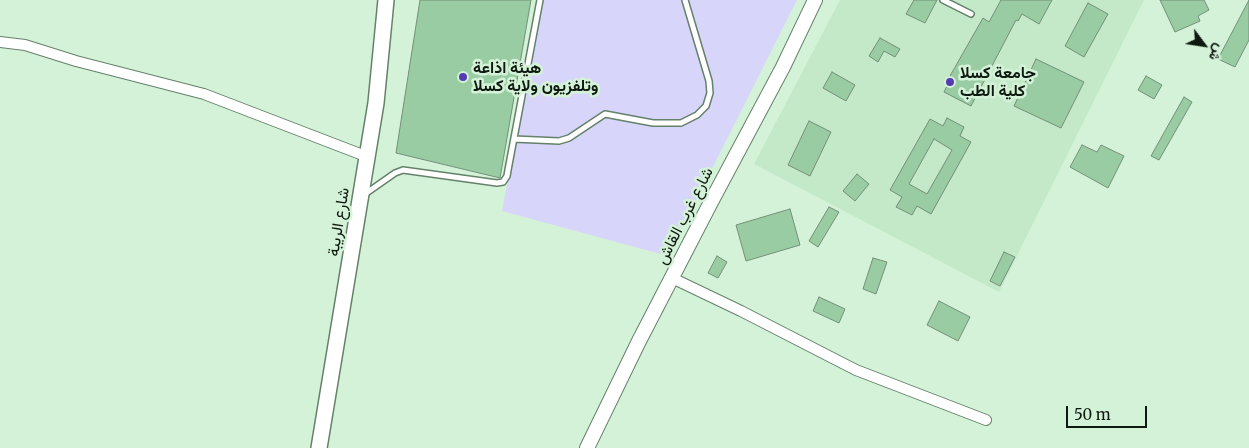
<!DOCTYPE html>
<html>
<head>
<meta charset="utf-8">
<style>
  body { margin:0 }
  #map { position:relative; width:1249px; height:448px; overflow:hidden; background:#d4f2d8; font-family:Merriweather,Vazirmatn,serif }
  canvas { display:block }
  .north { position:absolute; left:1179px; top:20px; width:50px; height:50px; -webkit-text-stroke:4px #d4f2d8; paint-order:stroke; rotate:121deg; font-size:14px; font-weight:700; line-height:20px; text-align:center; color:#0e1910 }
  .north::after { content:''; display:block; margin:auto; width:18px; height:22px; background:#0e1910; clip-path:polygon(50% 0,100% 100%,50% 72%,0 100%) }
  .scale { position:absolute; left:1066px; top:406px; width:81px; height:22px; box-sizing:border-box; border:2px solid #0e1910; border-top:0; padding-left:6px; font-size:15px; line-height:18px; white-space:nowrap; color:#0e1910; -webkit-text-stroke:4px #d4f2d8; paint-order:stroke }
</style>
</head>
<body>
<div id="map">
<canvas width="1249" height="448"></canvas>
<div class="north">ش</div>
<div class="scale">50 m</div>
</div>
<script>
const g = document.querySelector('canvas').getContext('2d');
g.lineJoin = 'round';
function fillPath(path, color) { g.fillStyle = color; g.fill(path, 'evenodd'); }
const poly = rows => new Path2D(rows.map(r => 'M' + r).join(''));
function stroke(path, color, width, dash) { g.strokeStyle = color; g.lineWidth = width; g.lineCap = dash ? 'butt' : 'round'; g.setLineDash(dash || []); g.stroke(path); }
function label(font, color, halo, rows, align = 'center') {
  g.font = font + ' Merriweather,Vazirmatn,serif'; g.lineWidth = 5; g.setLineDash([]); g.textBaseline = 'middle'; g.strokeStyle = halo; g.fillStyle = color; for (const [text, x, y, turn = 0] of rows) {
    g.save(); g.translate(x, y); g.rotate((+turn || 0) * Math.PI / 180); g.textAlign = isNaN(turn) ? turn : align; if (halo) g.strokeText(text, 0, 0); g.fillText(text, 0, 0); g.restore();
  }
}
fillPath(poly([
  [840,0,1144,0,999,292,754,164]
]), '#c4e9c9');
fillPath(poly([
  [542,0,797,0,668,256,502,211]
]), '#d7d5f9');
const building = poly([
  [420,0,531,0,500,178,396,153,420,0],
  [914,0,937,0,925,23,906,14,914,0],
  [1001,0,1052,0,1039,24,1022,14,1018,21,1016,20,971,106,944,92,948,84,946,83,979,25,983,18,989,22,1001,0],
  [1160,0,1204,0,1209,10,1198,16,1200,21,1175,32,1160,0],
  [1249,0,1249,40,1235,67,1218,59,1249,0],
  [1088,3,1108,14,1084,57,1065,46,1088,3],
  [880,38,900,49,895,57,884,51,878,62,869,56,880,38],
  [1036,59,1084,82,1061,128,1014,106,1036,59],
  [832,72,855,85,846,101,823,88,832,72],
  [1146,76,1162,85,1154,99,1138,90,1146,76],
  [1184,97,1192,102,1159,160,1151,156,1184,97],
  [947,118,964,127,960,136,971,142,931,214,917,206,912,215,896,207,902,197,890,190,930,119,943,126,947,118],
  [934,139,952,150,927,194,909,184,934,139],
  [809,121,831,132,810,176,788,165,809,121],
  [1082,145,1097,152,1101,145,1124,156,1108,188,1070,167,1082,145],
  [857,174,869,184,855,201,843,191,857,174],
  [829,207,839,212,818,247,809,241,829,207],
  [790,209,800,245,746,261,736,225,790,209],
  [1004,252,1015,257,1000,286,990,281,1004,252],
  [717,256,727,262,718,278,708,273,717,256],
  [873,258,887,262,876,294,863,289,873,258],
  [819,297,845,309,839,323,813,311,819,297],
  [939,301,970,317,958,341,927,325,939,301]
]);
fillPath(building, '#99cca2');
stroke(building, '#749079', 1);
const lane = poly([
  [943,0,971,14],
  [514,139,559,141,569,138,605,114,653,123,681,123,697,115,706,106,710,93,709,81,685,0],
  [365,194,395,173,403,170,497,183,503,182,507,176,508,170,540,0]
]);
const street = poly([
  [0,42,25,45,76,61,204,94,368,157],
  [672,278,741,311,856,370,986,420]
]);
const secondary = poly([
  [587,448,639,341,711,202,783,67,815,0]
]);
const primary = poly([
  [319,448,376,103,386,0]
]);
stroke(lane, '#65816a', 8);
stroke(street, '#65816a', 12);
stroke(secondary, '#65816a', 16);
stroke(primary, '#65816a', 18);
stroke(lane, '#fff', 5);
stroke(street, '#fff', 10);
stroke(secondary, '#fff', 14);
stroke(primary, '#fff', 15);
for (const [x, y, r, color] of [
  [463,77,5,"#553ab2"],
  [950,82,5,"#553ab2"]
]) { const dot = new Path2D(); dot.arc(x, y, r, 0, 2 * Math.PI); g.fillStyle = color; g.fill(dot); stroke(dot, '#d4f2d8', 2); }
label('bold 16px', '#0e1910', '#d4f2d8', [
  ["هيئة اذاعة",473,68],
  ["وتلفزيون ولاية كسلا",473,86],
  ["جامعة كسلا",960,73],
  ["كلية الطب",960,91]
], 'left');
label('16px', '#0e1910', '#d4f2d8', [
  ["شارع غرب القاش",685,216,-63],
  ["شارع الريبة",339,222,-81]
]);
</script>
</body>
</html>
